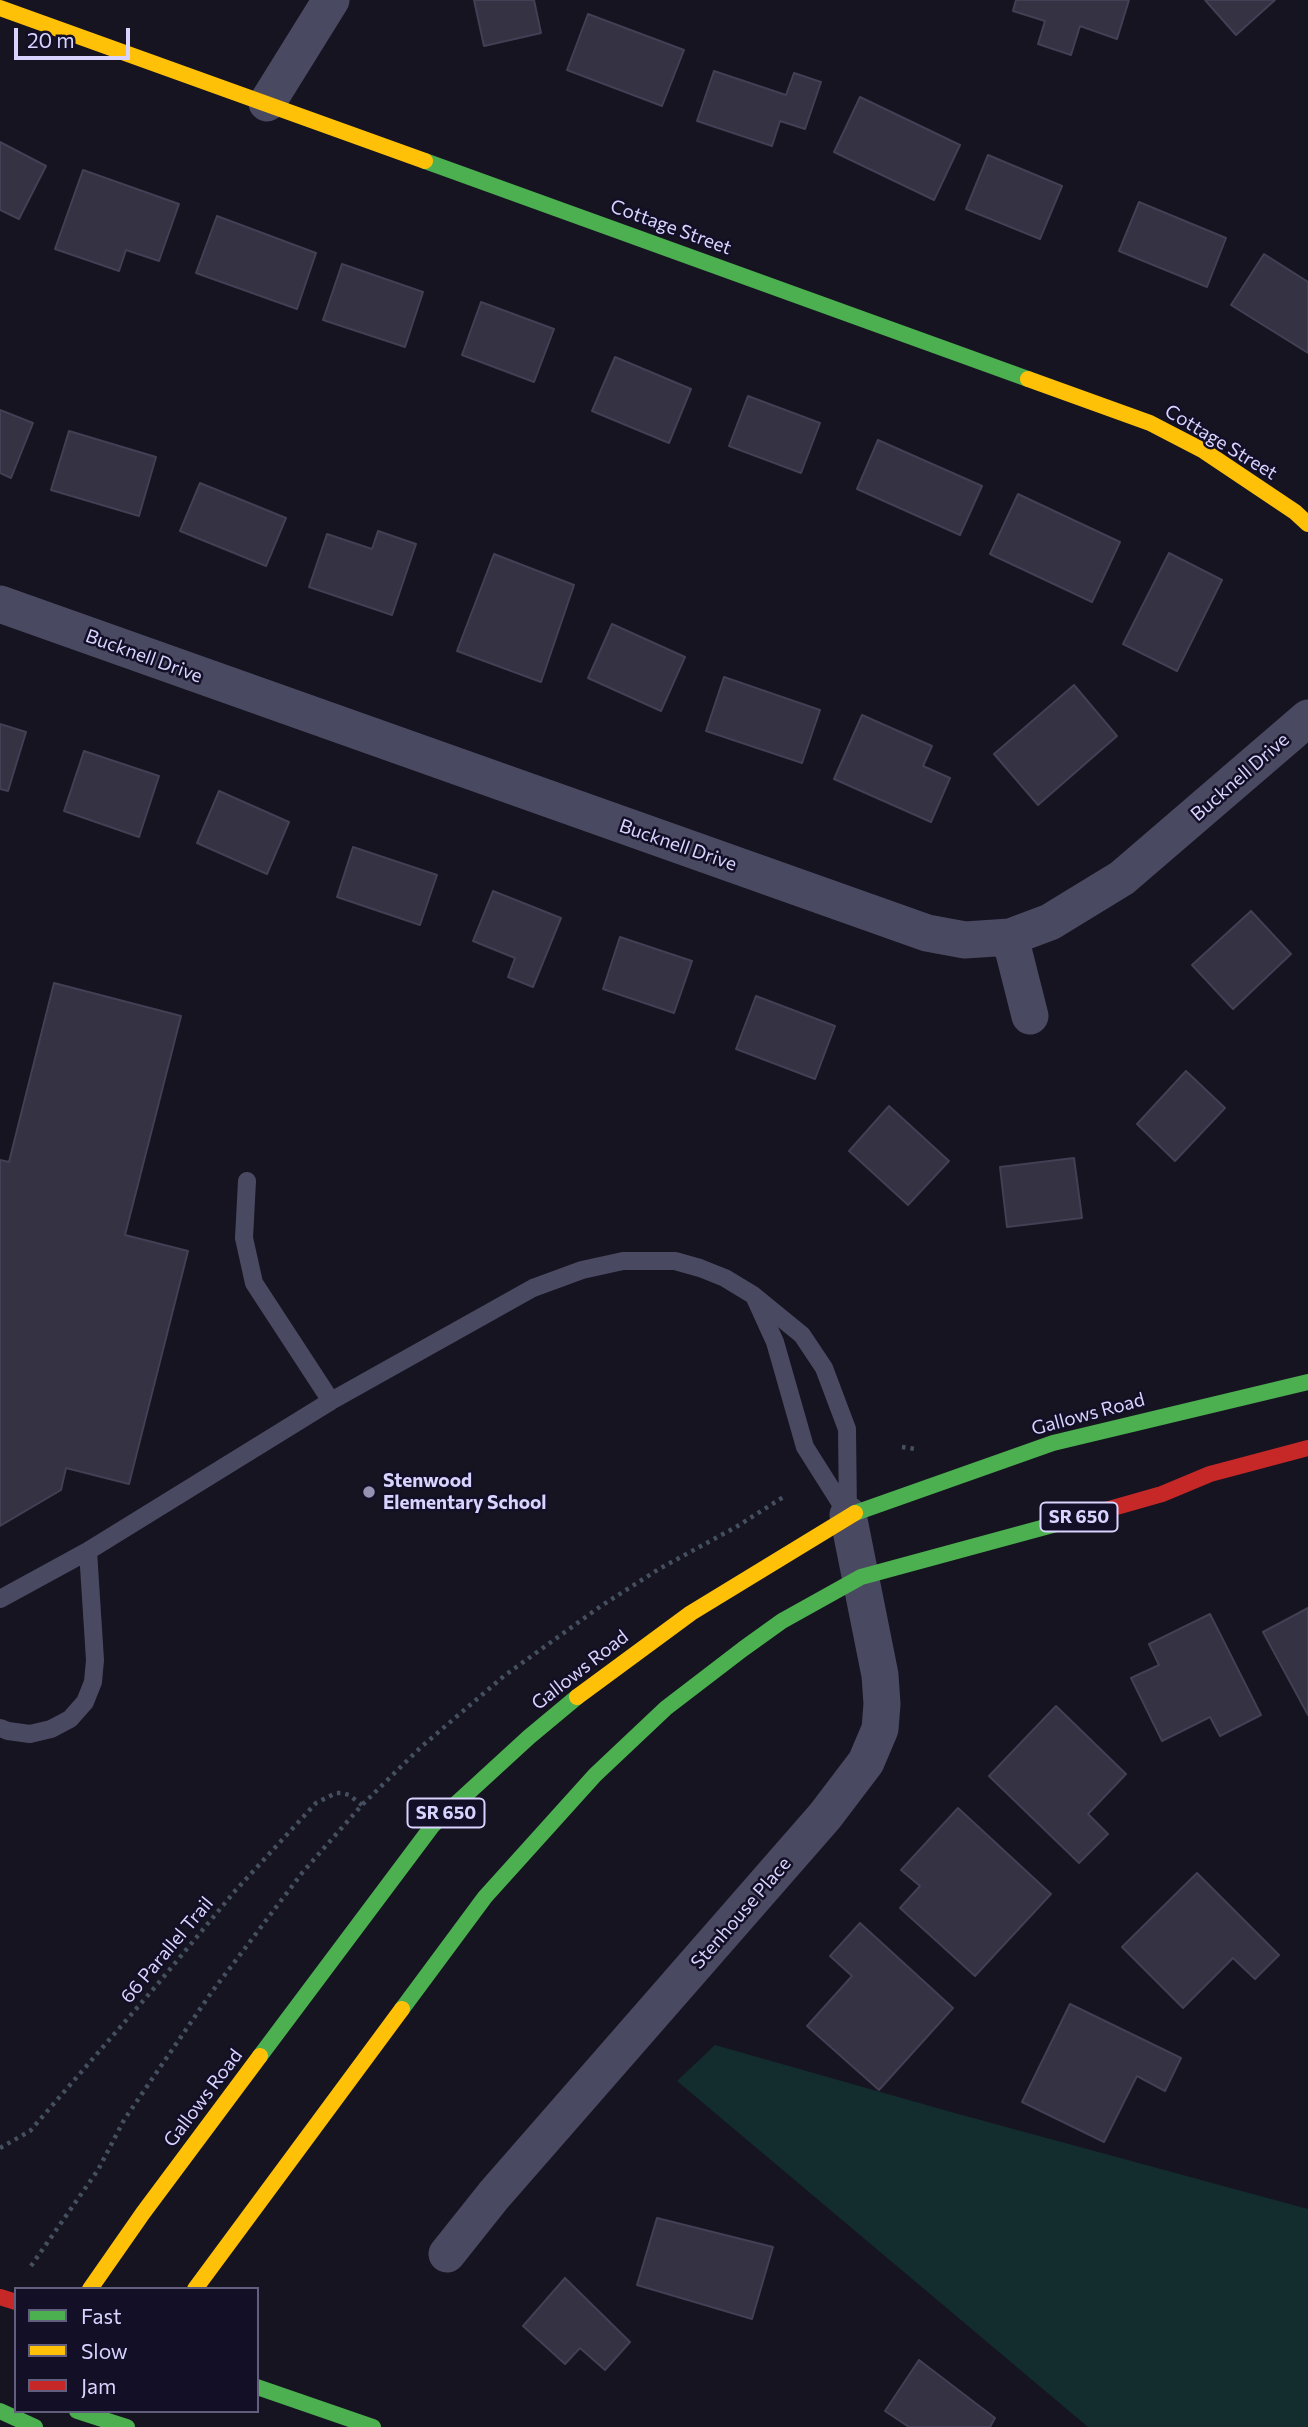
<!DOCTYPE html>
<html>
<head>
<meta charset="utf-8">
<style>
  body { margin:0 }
  #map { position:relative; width:1308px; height:2427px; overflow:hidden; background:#161421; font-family:Commissioner,sans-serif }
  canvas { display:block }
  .legend { position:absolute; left:14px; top:2287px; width:245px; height:126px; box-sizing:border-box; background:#130f26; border:2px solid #625e7d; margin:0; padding:9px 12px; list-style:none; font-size:21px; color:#d9d4ff }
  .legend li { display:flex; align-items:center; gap:14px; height:35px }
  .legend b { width:35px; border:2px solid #625e7d }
  .scale { position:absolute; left:14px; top:28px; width:116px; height:32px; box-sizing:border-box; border:4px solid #d9d4ff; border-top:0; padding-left:9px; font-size:21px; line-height:24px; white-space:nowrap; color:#d9d4ff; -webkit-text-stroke:5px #130f26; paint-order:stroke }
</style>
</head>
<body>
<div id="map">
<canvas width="1308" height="2427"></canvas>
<ul class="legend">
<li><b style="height:9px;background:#4caf50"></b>Fast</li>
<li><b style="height:9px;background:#ffc107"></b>Slow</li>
<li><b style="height:9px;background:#c62828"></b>Jam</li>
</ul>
<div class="scale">20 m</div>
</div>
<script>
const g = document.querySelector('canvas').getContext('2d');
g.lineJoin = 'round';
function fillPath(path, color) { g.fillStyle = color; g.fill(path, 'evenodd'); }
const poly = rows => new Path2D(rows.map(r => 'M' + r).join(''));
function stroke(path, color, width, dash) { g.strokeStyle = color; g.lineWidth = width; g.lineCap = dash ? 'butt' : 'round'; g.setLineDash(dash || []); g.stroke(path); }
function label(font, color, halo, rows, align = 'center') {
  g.font = font + ' Commissioner,sans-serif'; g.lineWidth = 5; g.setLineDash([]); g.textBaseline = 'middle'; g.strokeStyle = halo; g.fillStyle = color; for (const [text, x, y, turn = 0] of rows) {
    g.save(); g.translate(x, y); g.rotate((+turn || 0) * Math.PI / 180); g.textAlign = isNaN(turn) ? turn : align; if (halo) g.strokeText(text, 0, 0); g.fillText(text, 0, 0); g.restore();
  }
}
fillPath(poly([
  [715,2045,951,2112,1308,2209,1308,2427,1088,2427,677,2081]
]), '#132c2d');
const building = poly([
  [474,0,534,0,541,33,484,46,474,0],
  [1016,0,1129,0,1117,39,1080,26,1071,55,1038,44,1045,21,1013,11,1016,0],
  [1205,0,1275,0,1236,35,1205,0],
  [588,14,684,50,662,106,567,70,588,14],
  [714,71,786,95,794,73,821,82,805,129,780,121,772,146,697,121,714,71],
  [860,97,960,145,934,200,834,152,860,97],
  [0,142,46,166,19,219,0,210,0,142],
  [988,155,1062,186,1040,239,966,209,988,155],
  [83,170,179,204,159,261,126,250,119,271,55,249,83,170],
  [1139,202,1226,238,1207,287,1119,251,1139,202],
  [217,216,316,253,297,309,196,273,217,216],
  [1264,254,1308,282,1308,353,1231,305,1264,254],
  [342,264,423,292,405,347,323,320,342,264],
  [481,302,554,329,534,382,462,355,481,302],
  [615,357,691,389,669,443,592,411,615,357],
  [748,396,820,423,801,473,729,446,748,396],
  [0,410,33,423,11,478,0,473,0,410],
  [69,431,156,457,139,516,51,490,69,431],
  [878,440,982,486,960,535,857,489,878,440],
  [200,483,286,518,266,566,180,531,200,483],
  [1018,494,1120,542,1092,602,990,554,1018,494],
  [378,531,416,544,392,615,309,587,327,534,372,549,378,531],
  [1169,553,1222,580,1177,671,1123,644,1169,553],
  [494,554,574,585,541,682,457,651,494,554],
  [612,624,685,657,661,711,588,678,612,624],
  [724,677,820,710,802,763,706,731,724,677],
  [1074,685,1117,736,1038,805,994,754,1074,685],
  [862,715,932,746,923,766,950,778,931,822,834,779,862,715],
  [0,724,26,732,8,791,0,789,0,724],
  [84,751,159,776,139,837,64,811,84,751],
  [219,791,289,822,267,874,197,843,219,791],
  [353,847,437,875,420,925,337,897,353,847],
  [493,891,561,918,533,987,508,977,515,958,473,941,493,891],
  [1251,911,1291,954,1233,1009,1192,965,1251,911],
  [620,937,692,961,674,1013,603,989,620,937],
  [54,983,181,1016,125,1235,188,1251,129,1484,66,1468,61,1490,0,1526,0,1160,9,1162,54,983],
  [756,996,835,1026,815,1079,736,1049,756,996],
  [1186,1071,1225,1108,1175,1161,1137,1124,1186,1071],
  [889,1106,949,1161,908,1205,849,1151,889,1106],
  [1074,1158,1082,1218,1007,1227,1000,1167,1074,1158],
  [1308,1608,1308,1715,1263,1632,1308,1608],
  [1210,1614,1261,1715,1220,1736,1210,1717,1162,1741,1131,1678,1159,1665,1149,1644,1210,1614],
  [1056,1706,1126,1774,1088,1814,1108,1834,1079,1863,989,1776,1056,1706],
  [958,1808,1051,1894,975,1976,900,1908,920,1886,901,1870,958,1808],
  [1197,1873,1279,1955,1255,1979,1233,1958,1183,2008,1122,1947,1197,1873],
  [860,1923,953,2008,879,2090,807,2026,852,1976,830,1956,860,1923],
  [1070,2004,1181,2058,1165,2091,1137,2076,1104,2142,1022,2102,1070,2004],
  [657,2218,773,2247,752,2319,637,2285,657,2218],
  [565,2278,630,2342,605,2370,580,2348,565,2364,523,2326,565,2278],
  [919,2360,995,2418,990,2427,909,2427,885,2411,919,2360]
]);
fillPath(building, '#343243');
stroke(building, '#433f54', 2);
stroke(poly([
  [902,1447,916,1449],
  [0,2148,30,2131,156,1986,235,1891,316,1803,336,1793,342,1793,349,1795,362,1805],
  [31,2266,98,2170,124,2120,211,1993,302,1873,362,1805,421,1747,504,1676,601,1606,659,1569,736,1527,785,1496]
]), '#44505f', 4.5, [3.5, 5]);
stroke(poly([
  [247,1181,244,1238,254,1283,331,1401],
  [755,1298,775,1342,805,1447,848,1515],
  [88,1551,331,1401,533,1288,582,1270,623,1261,675,1261,700,1268,725,1278,753,1295,802,1335,824,1368,847,1429,848,1515],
  [0,1599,88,1551,95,1660,93,1682,85,1702,70,1719,51,1729,30,1734,8,1731,0,1728]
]), '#4a4962', 18);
stroke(poly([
  [267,103,331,0],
  [0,604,927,933,965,940,1010,937,1050,922,1122,878,1308,718],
  [1010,937,1030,1016],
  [447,2254,494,2195,825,1816,866,1762,880,1729,882,1704,880,1675,848,1515]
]), '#4a4962', 37);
stroke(poly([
  [425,161,1028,379],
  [855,1513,1053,1443,1308,1382],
  [402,2009,485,1897,595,1775,666,1708,743,1649,782,1621,861,1577,1060,1523],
  [260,2056,433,1825,529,1737,577,1697],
  [257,2387,373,2427],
  [0,2411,35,2427],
  [77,2411,127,2427]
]), '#4caf50', 16);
stroke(poly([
  [0,8,425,161],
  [1028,379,1150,423,1204,451,1295,512,1308,524],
  [577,1697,691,1613,855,1513],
  [90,2289,143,2213,260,2056],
  [195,2289,402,2009]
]), '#ffc107', 16);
stroke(poly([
  [1060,1523,1162,1494,1210,1474,1308,1448],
  [0,2297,16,2302]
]), '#c62828', 16);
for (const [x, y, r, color] of [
  [369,1492,7,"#9591b1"]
]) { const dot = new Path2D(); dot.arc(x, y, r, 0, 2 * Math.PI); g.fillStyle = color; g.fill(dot); stroke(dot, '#130f26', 2.5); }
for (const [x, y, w] of [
  [1079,1517,77],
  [446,1813,77]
]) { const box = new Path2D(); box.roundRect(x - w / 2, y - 14.5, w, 29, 5); g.fillStyle = '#130f26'; g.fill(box); stroke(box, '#d9d4ff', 2); }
label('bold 18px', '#d9d4ff', null, [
  ["SR 650",1079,1517],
  ["SR 650",446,1813]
]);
label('19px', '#d9d4ff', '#130f26', [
  ["Cottage Street",671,227,20],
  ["Cottage Street",1221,442,31],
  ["Bucknell Drive",144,656,20],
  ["Bucknell Drive",1240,777,-41],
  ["Bucknell Drive",678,845,19],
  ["Gallows Road",1088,1414,-15],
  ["Gallows Road",580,1670,-38],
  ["Stenhouse Place",741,1913,-49],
  ["66 Parallel Trail",167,1950,-50],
  ["Gallows Road",203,2098,-53]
]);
label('bold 19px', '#d9d4ff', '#130f26', [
  ["Stenwood",383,1481],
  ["Elementary School",383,1503]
], 'left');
</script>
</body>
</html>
